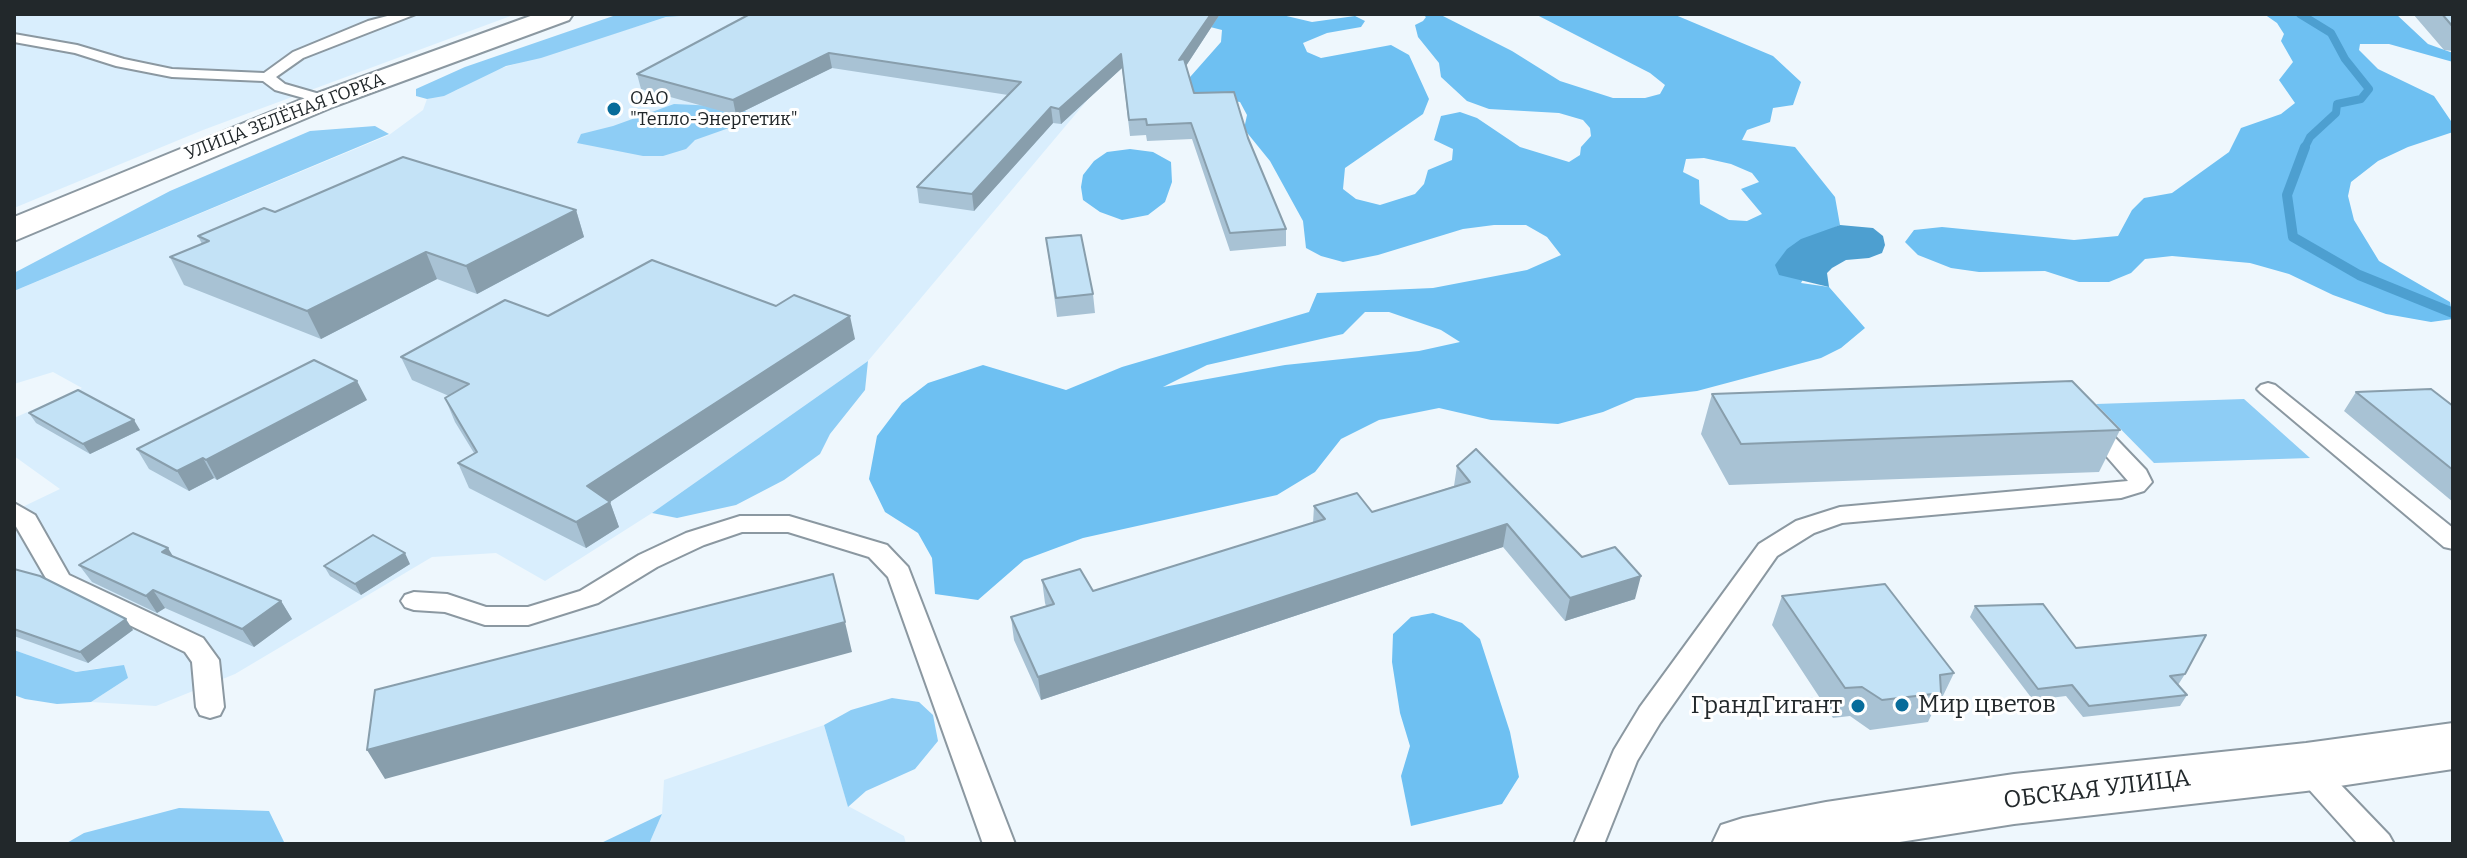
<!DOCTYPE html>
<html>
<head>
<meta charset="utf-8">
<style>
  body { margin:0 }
  #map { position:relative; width:2467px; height:858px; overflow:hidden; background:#eef7fd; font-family:Bitter,serif }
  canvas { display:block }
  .frame { position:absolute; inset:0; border:16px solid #22282b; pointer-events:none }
</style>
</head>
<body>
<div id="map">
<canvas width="2467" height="858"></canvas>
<div class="frame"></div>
</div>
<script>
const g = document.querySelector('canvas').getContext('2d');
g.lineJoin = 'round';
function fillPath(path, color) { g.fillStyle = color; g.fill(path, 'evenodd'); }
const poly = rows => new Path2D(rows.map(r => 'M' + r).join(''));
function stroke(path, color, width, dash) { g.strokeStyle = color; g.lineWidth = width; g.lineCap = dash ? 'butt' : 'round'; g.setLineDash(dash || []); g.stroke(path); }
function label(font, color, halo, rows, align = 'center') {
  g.font = font + ' Bitter,serif'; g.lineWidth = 6; g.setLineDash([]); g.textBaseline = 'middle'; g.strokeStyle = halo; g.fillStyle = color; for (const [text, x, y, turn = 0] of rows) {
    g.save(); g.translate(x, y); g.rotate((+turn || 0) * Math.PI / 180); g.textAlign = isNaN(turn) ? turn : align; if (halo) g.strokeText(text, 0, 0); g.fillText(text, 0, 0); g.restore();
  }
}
fillPath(poly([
  [14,14,516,14,203,130,14,208],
  [712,14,911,14,1095,91,868,361,652,513,545,581,496,553,432,557,235,674,156,706,91,702,128,678,100,668,76,672,14,650,14,511,60,489,14,456,14,418,82,388,53,372,14,384,14,291,389,135,423,110,427,99,457,90,486,73,667,17],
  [824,725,848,806,904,836,906,844,649,844,662,814,664,780]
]), '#d9eefd');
fillPath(poly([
  [619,14,711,14,666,17,541,58,506,66,444,96,427,99,416,96,416,89,465,67],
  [674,104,738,107,750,114,743,123,695,140,686,149,663,156,643,156,577,143,581,134,613,126],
  [375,126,389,134,14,291,14,273,170,191,310,131],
  [868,361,865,390,830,434,820,454,784,480,736,505,677,518,652,513],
  [2244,399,2310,458,2154,463,2096,404],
  [14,650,76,672,124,665,128,678,91,702,57,704,25,699,14,695],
  [892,698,919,702,933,715,938,741,915,769,866,791,848,807,824,725,851,710],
  [179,808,269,811,285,844,65,844,84,833],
  [662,814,649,844,599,844]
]), '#8ecdf5');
fillPath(poly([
  [1159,14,1278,14,1312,22,1355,16,1365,21,1361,27,1327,33,1303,43,1307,52,1321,58,1391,45,1409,55,1429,99,1423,114,1345,168,1343,189,1356,199,1380,205,1415,194,1424,184,1428,170,1452,160,1453,149,1434,140,1441,116,1460,112,1477,118,1520,147,1569,162,1580,155,1581,147,1591,136,1590,128,1583,120,1559,113,1489,109,1467,101,1441,77,1439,63,1418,37,1415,25,1423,21,1426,17,1422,14,1439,14,1512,51,1560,81,1613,98,1645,98,1660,94,1665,85,1650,73,1535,14,1673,14,1773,56,1801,82,1793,105,1773,108,1770,122,1747,130,1742,140,1795,147,1835,197,1840,225,1831,229,1801,283,1829,287,1865,328,1841,348,1821,358,1697,391,1636,398,1603,412,1558,424,1491,420,1439,408,1379,420,1341,439,1315,472,1277,495,1083,538,1024,560,978,600,935,594,932,558,918,533,885,512,869,479,877,436,902,403,928,383,983,365,1066,390,1122,367,1309,312,1317,293,1433,288,1527,270,1561,255,1547,237,1526,225,1494,225,1463,229,1378,255,1343,262,1321,256,1306,248,1303,221,1270,161,1244,129,1247,115,1240,102,1186,94,1183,85,1221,42,1222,30],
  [1704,158,1731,164,1752,173,1759,182,1741,189,1762,214,1747,221,1729,220,1700,204,1699,180,1683,172,1686,159],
  [1365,312,1389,312,1441,330,1460,342,1419,351,1285,365,1163,387,1207,365,1343,334],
  [2264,14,2396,14,2428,44,2453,53,2453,62,2389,44,2360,44,2359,50,2378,69,2434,96,2453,124,2453,132,2408,147,2378,161,2351,182,2348,196,2354,220,2379,261,2450,302,2453,319,2431,322,2386,314,2333,295,2289,274,2250,263,2172,256,2145,259,2131,273,2109,282,2079,282,2045,271,1979,272,1951,268,1918,255,1905,242,1914,230,1942,227,2074,240,2118,236,2132,210,2144,198,2172,193,2229,152,2241,128,2281,114,2295,103,2279,80,2293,62,2281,41,2284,34,2277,23],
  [1130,149,1153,152,1171,162,1172,182,1165,202,1148,215,1122,220,1100,212,1083,200,1081,187,1083,175,1094,161,1107,152],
  [1433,613,1462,623,1480,639,1510,732,1519,777,1502,804,1411,826,1401,776,1410,746,1400,713,1392,662,1393,634,1411,617]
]), '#6ec0f2');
fillPath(poly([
  [1840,225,1873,228,1883,236,1885,245,1882,253,1869,258,1846,260,1832,268,1827,273,1829,287,1779,275,1775,265,1787,249,1801,239]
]), '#4d9fd0');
stroke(poly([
  [2300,14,2331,33,2345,59,2369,89,2361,99,2337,104,2336,113,2310,137,2304,149]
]), '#4d9fd0', 8);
stroke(poly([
  [2305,147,2287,195,2293,237,2359,275,2453,313]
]), '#4d9fd0', 10);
const service = poly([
  [395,14,416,14,303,58,276,77,285,84,330,97,330,103,325,104,275,90,263,81,172,77,116,66,75,53,14,42,14,34,77,45,124,59,172,69,264,73,293,52,368,21,395,14],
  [2268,383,2275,385,2453,528,2453,549,2444,547,2261,393,2257,389,2261,385,2268,383],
  [2092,420,2100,422,2146,470,2152,482,2144,491,2121,498,1842,523,1814,533,1777,556,1660,723,1637,761,1604,844,1574,844,1614,750,1640,707,1759,544,1796,521,1840,507,2128,481,2081,427,2092,420],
  [14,503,35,515,69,575,203,638,219,660,224,707,220,715,210,718,200,715,196,707,192,662,185,652,51,587,14,523,14,503],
  [740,516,789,516,887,545,908,567,1015,844,983,844,888,577,869,557,788,532,742,532,704,545,657,567,598,603,528,625,485,625,445,612,414,610,405,607,401,601,405,595,414,592,447,594,486,607,528,607,580,591,639,555,686,533,740,516],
  [2306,755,2316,759,2389,835,2394,844,2358,844,2296,775,2291,767,2296,759,2306,755]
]);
const tertiary = poly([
  [536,14,573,14,569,20,335,106,14,241,14,217,315,94,536,14],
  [2453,723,2453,769,2306,791,2014,824,1887,844,1712,844,1721,825,1743,818,1826,802,2014,774,2306,743,2453,723]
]);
stroke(service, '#8b98a1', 4);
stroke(tertiary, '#8b98a1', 4);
fillPath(service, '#fff');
fillPath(tertiary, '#fff');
fillPath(poly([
  [750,14,1220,14,1186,66,1194,93,1248,138,1286,229,1286,246,1230,251,1192,139,1147,141,1146,135,1130,136,1122,68,1061,124,1053,123,974,211,919,203,917,187,1008,95,832,68,736,115,641,89,637,74],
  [2413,14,2453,14,2453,51,2444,50],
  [576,210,584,237,477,294,437,279,321,339,184,285,170,257,202,244,198,236,275,212],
  [1046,238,1093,294,1095,313,1057,317],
  [548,316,855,339,610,502,619,527,586,548,469,488,458,463,474,453,455,422,445,398,449,396,412,380,401,357],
  [2356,392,2453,406,2453,502,2344,411],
  [1712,394,2120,430,2099,472,1729,485,1701,434],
  [367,400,217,480,214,478,189,491,149,469,137,449],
  [29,413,140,430,90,454,36,423],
  [1457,466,1582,557,1635,599,1565,621,1503,547,1041,700,1014,640,1011,617,1046,606,1045,603,1042,580,1093,591,1313,523,1314,506,1372,512,1454,486],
  [174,557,281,601,292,619,254,647,165,608,157,613,92,582,79,565],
  [410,564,361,595,330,576,324,566],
  [14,569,133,630,88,663,14,636],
  [1782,596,1954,673,1940,702,1937,703,1928,722,1870,730,1850,716,1833,718,1772,625],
  [1975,606,2076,648,2185,674,2178,685,2187,695,2180,706,2083,717,2066,696,2033,700,1970,617]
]), '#a8c2d4');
fillPath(poly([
  [1211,14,1220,14,1180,75,1179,60],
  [829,53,832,68,736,115,733,100],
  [1121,54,1122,68,1061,124,1059,109],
  [1051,107,1053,123,974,211,972,194],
  [576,210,584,237,477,294,466,266],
  [426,252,437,279,321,339,307,311],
  [850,316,855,339,610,502,619,527,586,548,576,522,587,486],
  [357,381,367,400,217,480,206,460],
  [134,420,140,430,90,454,83,444],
  [203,458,214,478,189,491,177,471],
  [1507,524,1503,547,1041,700,1038,677],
  [168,548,179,566,162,552],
  [405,553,410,564,361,595,355,584],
  [1641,576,1635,599,1565,621,1570,598],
  [153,590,165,608,157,613,146,596],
  [281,601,292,619,254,647,242,629],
  [126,619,133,630,88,663,80,652],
  [845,622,852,652,385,779,367,750]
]), '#889eac');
const building = poly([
  [750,14,1211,14,1179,60,1184,59,1194,93,1234,92,1248,138,1286,229,1230,233,1191,123,1147,125,1146,119,1129,120,1121,54,1059,109,1051,107,972,194,917,187,1021,82,829,53,733,100,637,74,750,14],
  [2442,14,2453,14,2453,27,2442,14],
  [403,157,576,210,466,266,426,252,307,311,170,257,209,241,198,236,264,208,275,212,403,157],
  [1081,235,1093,294,1056,298,1046,238,1081,235],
  [652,260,776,306,794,295,850,316,587,486,610,502,576,522,458,463,477,452,445,398,469,384,401,357,505,300,548,316,652,260],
  [314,360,357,381,206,460,203,458,177,471,137,449,314,360],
  [2072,381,2120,430,1741,444,1712,394,2072,381],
  [2431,389,2453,406,2453,470,2356,392,2431,389],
  [78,390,134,420,83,444,29,413,78,390],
  [1476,449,1582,557,1615,547,1641,576,1570,598,1507,524,1038,677,1011,617,1054,604,1042,580,1080,569,1093,591,1325,519,1314,506,1357,493,1372,512,1470,482,1457,466,1476,449],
  [133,533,168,548,162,552,281,601,242,629,153,590,146,596,79,565,133,533],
  [373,535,405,553,355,584,324,566,373,535],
  [14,569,40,576,126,619,80,652,14,629,14,569],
  [833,574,845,622,367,750,375,690,833,574],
  [1885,584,1954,673,1940,675,1941,693,1882,700,1862,687,1845,688,1782,596,1885,584],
  [2043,604,2076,648,2206,635,2185,674,2170,676,2187,695,2089,706,2072,685,2038,689,1975,606,2043,604]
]);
fillPath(building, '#c3e2f6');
stroke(building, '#889eac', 2);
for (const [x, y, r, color] of [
  [614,109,8,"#086c9a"],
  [1902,705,8,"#086c9a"],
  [1858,706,8,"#086c9a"]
]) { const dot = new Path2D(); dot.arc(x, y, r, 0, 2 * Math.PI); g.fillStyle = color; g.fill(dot); stroke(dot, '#fff', 3); }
label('18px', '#22282b', '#fff', [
  ["ОАО",630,99],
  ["\"Тепло-Энергетик\"",630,120]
], 'left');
label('18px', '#22282b', '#fff', [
  ["УЛИЦА ЗЕЛЁНАЯ ГОРКА",285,117,-21]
]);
label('24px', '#22282b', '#fff', [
  ["Мир цветов",1918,705],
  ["ГрандГигант",1842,706,"right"]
], 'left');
label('24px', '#22282b', '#fff', [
  ["ОБСКАЯ УЛИЦА",2097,790,-7]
]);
</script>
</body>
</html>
